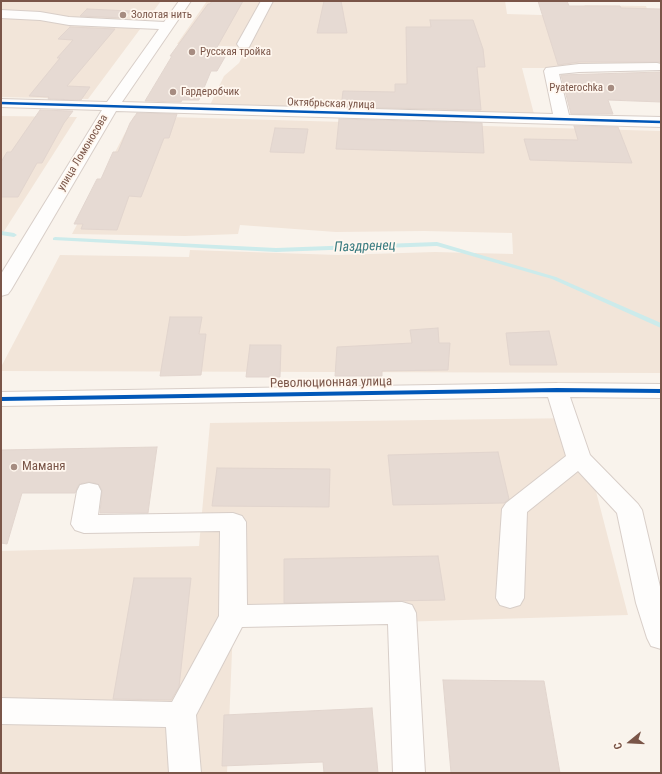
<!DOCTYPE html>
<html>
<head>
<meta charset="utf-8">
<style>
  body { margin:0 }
  #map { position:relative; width:662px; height:774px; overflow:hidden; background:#f9f3ec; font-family:"Roboto Condensed",sans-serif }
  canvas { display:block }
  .frame { position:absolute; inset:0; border:2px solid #7a5548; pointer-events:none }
  .north { position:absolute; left:610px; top:722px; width:40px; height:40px; -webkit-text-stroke:3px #fff7ef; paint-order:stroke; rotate:252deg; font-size:11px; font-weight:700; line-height:16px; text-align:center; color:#7a5548 }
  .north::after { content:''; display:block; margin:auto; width:14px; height:18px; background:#7a5548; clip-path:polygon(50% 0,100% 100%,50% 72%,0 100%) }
</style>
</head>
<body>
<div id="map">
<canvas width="662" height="774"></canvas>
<div class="frame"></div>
<div class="north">С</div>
</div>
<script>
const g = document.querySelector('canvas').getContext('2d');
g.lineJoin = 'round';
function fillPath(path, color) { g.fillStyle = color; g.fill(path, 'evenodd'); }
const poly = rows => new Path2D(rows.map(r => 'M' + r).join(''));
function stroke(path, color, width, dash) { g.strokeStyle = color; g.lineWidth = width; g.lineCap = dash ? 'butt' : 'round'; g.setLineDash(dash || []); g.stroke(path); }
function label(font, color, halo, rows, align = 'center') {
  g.font = font + ' "Roboto Condensed",sans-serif'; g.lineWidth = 3.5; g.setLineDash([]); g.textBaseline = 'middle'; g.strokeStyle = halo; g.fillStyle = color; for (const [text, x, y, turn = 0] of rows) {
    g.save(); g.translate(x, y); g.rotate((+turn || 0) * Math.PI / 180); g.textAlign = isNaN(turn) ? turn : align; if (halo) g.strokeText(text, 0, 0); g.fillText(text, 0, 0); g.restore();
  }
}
fillPath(poly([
  [1,1,161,1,88,99,1,97],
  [207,1,505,1,507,14,575,16,585,5,646,6,651,20,661,20,661,68,522,68,534,114,210,105,224,76,239,63,247,47,177,44],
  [1,116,77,117,1,236],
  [134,116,661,131,661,373,1,371,1,367,60,255,189,257,190,250,338,255,435,252,513,254,512,233,424,231,336,232,240,225,238,234,185,236,72,234],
  [577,418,628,615,233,627,227,773,1,773,1,551,199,546,210,423]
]), '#f2e5d9');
fillPath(poly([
  [1,231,14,233,17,235,14,237,1,235,1,231],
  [55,237,276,248,437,242,556,277,661,323,661,328,552,279,437,246,276,252,53,240,53,238,55,237]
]), '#ccebeb');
const building = poly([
  [212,1,243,1,216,49,229,50,217,71,211,71,199,100,182,100,181,102,145,101,172,56,170,56,208,4,210,4,212,1],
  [324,1,341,1,347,33,317,33,324,1],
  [538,1,567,1,569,6,620,6,621,8,661,9,661,62,579,62,558,65,538,1],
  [87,9,130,11,124,18,80,16,87,9],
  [430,20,473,20,483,49,485,67,477,67,481,110,341,107,343,91,395,92,395,84,407,84,406,27,431,27,430,20],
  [70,27,115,29,67,86,90,87,81,100,48,99,49,97,29,96,60,58,57,58,73,40,58,39,70,27],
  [661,72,661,102,608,100,613,114,571,114,561,75,661,72],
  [40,110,73,111,64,123,42,163,37,163,18,197,1,197,1,162,7,152,11,152,40,110],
  [137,113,177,114,169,138,164,138,141,197,129,196,117,230,81,229,83,224,74,224,97,179,101,179,113,152,118,152,130,123,137,113],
  [339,119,482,123,484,153,336,149,339,119],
  [574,126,618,127,632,163,530,160,524,139,578,140,574,126],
  [275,128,308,129,304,153,270,152,275,128],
  [170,317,202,317,199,334,206,334,201,375,160,376,170,317],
  [438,328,439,343,450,343,448,370,382,371,382,376,335,376,337,347,412,343,410,330,438,328],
  [549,331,557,365,510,365,506,333,549,331],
  [250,345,281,345,280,377,246,377,250,345],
  [157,447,148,513,100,513,102,490,98,484,89,482,79,484,75,493,22,493,7,544,1,543,1,450,157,447],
  [498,452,509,499,504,503,393,505,388,455,498,452],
  [217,468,330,469,329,507,212,506,217,468],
  [438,556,445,600,284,603,284,559,438,556],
  [134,578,191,578,179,687,171,700,113,699,134,578],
  [443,680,544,681,560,773,451,773,443,680],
  [372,708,378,773,324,773,323,762,222,766,224,715,372,708]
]);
fillPath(building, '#e6dad3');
stroke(building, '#e2d5ce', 1);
const minor = poly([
  [179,1,191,1,122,102,553,114,544,71,546,68,579,64,657,63,661,64,661,70,579,72,559,74,569,115,661,117,661,127,116,111,11,290,8,294,1,296,1,274,102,110,1,107,1,99,107,102,159,29,69,25,40,20,1,18,1,10,40,12,69,17,164,22,179,1],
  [261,1,273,1,249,47,239,47,237,44,261,1],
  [557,383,661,384,661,398,570,397,590,455,638,504,642,510,661,591,661,649,651,646,647,638,636,603,617,513,578,471,527,512,524,598,520,605,510,608,500,605,496,598,502,509,506,503,566,456,548,397,1,406,1,392,557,383],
  [89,483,98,485,101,491,98,515,233,513,242,516,246,522,247,605,402,602,412,605,416,613,425,773,393,773,388,624,242,627,196,715,201,773,169,773,166,727,1,724,1,698,172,702,219,616,220,531,84,533,75,530,71,524,77,491,80,485,89,483]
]);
stroke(minor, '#d8cec8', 2);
fillPath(minor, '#fefdfc');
stroke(poly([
  [1,103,661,122]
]), '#0057b8', 2.5);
stroke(poly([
  [1,399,557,390,661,391]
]), '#0057b8', 4);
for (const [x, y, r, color] of [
  [123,15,4,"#a68c81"],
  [192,52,4,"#a68c81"],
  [611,88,4,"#a68c81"],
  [173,92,4,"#a68c81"],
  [14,467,4,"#a68c81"]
]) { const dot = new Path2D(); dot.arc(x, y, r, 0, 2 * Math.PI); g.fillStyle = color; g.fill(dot); stroke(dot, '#fff7ef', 1.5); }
label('11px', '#7a5548', '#fff7ef', [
  ["Золотая нить",131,15],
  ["Русская тройка",200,52],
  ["Pyaterochka",603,88,"right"],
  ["Гардеробчик",181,92]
], 'left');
label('11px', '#7a5548', '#fff7ef', [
  ["Октябрьская улица",331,104,2],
  ["улица Ломоносова",83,153,-59]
]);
label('13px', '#7a5548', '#fff7ef', [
  ["Революционная улица",331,383,-1]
]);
label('13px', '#7a5548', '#fff7ef', [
  ["Маманя",22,467]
], 'left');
label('italic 14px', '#3a7c81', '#fff7ef', [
  ["Паздренец",365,247,-2]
]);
</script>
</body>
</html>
